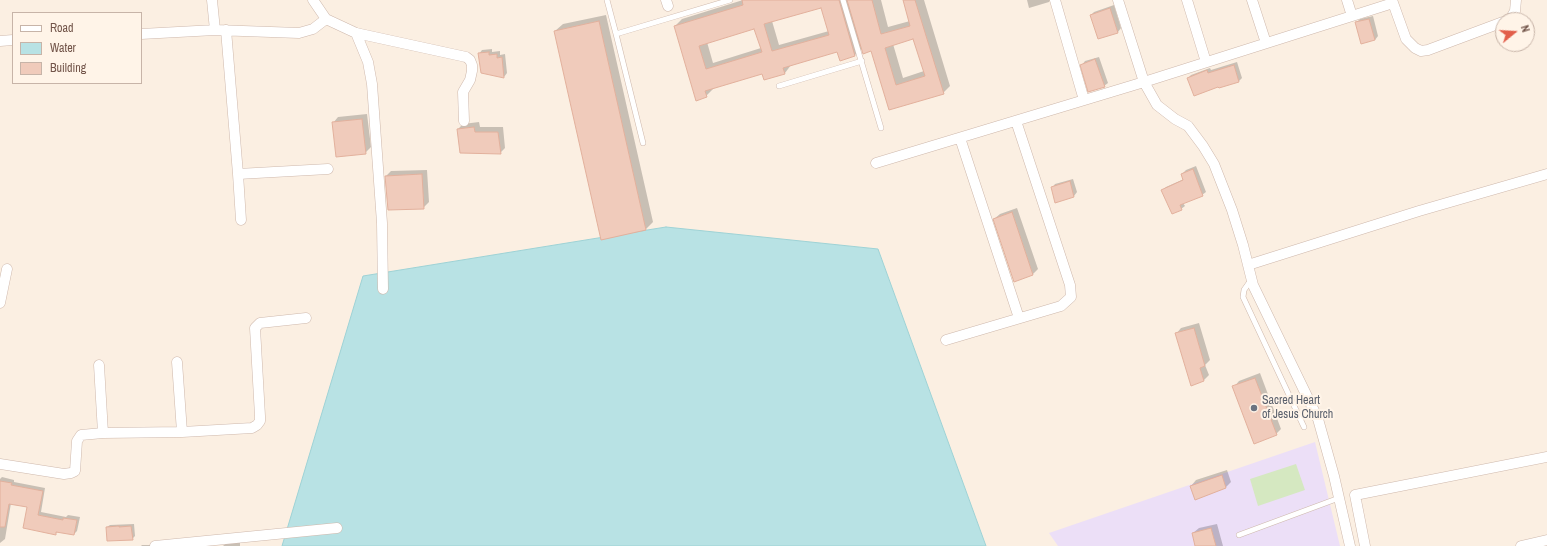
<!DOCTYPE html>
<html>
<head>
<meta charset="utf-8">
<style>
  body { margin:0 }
  #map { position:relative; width:1547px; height:546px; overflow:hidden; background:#fbefe2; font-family:"Archivo Narrow",sans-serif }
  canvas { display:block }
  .legend { position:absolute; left:12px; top:12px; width:130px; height:72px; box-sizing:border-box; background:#fff4e8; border:1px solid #c7b4a8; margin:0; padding:5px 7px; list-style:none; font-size:12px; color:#725449 }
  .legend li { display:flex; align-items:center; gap:8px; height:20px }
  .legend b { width:20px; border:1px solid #c7b4a8 }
  .north { position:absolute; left:1495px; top:12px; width:40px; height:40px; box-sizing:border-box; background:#fff4e8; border:1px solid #c7b4a8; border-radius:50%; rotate:72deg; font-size:11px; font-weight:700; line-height:16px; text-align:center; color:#725449 }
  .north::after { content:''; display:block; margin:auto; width:14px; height:18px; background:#e25e4a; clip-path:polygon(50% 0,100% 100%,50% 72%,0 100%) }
</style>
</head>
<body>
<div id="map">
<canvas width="1547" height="546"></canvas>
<ul class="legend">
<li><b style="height:5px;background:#fff"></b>Road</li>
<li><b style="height:11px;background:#b8e2e4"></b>Water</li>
<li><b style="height:11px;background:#f0cbbb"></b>Building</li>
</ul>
<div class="north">N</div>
</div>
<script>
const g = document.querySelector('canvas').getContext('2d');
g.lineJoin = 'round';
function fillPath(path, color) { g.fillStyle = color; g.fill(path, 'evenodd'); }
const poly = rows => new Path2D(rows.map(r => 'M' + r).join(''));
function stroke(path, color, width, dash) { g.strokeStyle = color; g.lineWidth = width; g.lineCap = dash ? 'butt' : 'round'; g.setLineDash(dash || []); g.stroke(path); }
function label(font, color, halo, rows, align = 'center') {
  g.font = font + ' "Archivo Narrow",sans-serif'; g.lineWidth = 4; g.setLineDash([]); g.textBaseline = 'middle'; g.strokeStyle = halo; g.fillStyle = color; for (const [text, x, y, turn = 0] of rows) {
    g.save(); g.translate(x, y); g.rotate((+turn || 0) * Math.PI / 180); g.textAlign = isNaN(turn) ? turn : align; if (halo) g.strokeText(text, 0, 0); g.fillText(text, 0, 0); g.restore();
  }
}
fillPath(poly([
  [1315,442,1340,546,1058,546,1049,533]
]), '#ecdff7');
fillPath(poly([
  [1296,464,1305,490,1258,506,1250,479]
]), '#d5e8c1');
const water = poly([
  [666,227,878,249,986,546,282,546,363,276,666,227]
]);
fillPath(water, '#b8e2e4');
stroke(water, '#9ed2d5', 1);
fillPath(poly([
  [743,0,881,0,888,27,910,21,904,0,924,0,950,86,943,93,890,109,872,50,862,48,855,55,840,59,838,51,791,65,785,73,765,79,763,73,713,88,713,89,706,96,675,26,682,19],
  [822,6,829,31,779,45,772,21],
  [755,28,761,48,713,63,707,42],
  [914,38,924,71,903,78,893,44],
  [1027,0,1050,0,1049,2,1029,8],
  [1114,5,1121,28,1118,32,1098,38,1091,15,1094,12],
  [606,15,653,222,646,229,555,31,563,24],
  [1373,16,1378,36,1375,40,1356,23,1360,19],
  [492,49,492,52,500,51,500,55,505,54,507,73,504,77,479,54,482,50],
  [1099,57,1108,83,1104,86,1082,65,1085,61],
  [1237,62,1242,78,1239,81,1219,86,1188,78,1191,75,1210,68,1211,70],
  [367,114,371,147,365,153,333,123,338,117],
  [479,122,480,127,503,127,505,148,500,153,458,129,463,124],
  [1196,166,1206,192,1202,195,1183,203,1185,206,1181,209,1163,190,1166,187,1184,179,1182,174,1186,170],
  [427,170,429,202,423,208,386,176,391,171],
  [1073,179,1077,192,1074,196,1056,202,1052,188,1055,184],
  [1017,208,1038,269,1032,275,994,219,1000,214],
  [1199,323,1210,360,1205,365,1209,375,1203,381,1176,334,1181,328],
  [1260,373,1281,429,1276,434,1234,387,1239,381],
  [1227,470,1231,482,1226,487,1196,499,1191,486,1196,480],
  [2,477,14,480,14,482,45,488,41,512,66,517,68,515,80,517,77,531,74,534,58,531,55,534,28,506,11,503,5,539,0,543,0,479],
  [134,524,135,536,132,539,107,527,110,525],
  [1217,524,1223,546,1196,546,1193,533,1199,528],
  [240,542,240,546,223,546,226,543],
  [142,545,152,545,153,546,141,546]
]), '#0003');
const building = poly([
  [742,0,839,0,855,56,840,61,837,52,783,68,785,74,764,80,762,74,705,91,707,97,696,101,674,26,743,5,742,0],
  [821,8,829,35,772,51,764,24,821,8],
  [754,29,762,52,706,69,699,46,754,29],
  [847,0,872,0,881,34,910,26,903,0,915,0,944,94,889,110,871,51,863,54,847,0],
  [913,39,925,76,896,85,885,48,913,39],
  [1110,8,1118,33,1098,39,1090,15,1110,8],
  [1369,19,1375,40,1361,44,1355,22,1369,19],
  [599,21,646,230,601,240,554,31,599,21],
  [489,52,489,55,497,54,497,58,502,57,504,78,481,73,478,53,489,52],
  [1095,59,1105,87,1088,92,1080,65,1095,59],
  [1234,65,1239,82,1219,88,1218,87,1194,96,1187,78,1207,70,1208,73,1234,65],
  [362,119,366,154,336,157,332,122,362,119],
  [474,127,475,132,498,132,501,154,460,153,457,129,474,127],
  [1193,169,1203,196,1180,205,1182,210,1172,214,1161,190,1183,180,1181,174,1193,169],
  [422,174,424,209,388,210,385,176,422,174],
  [1070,181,1074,197,1055,203,1051,187,1070,181],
  [1012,212,1033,275,1014,282,993,219,1012,212],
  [1194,328,1205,366,1200,368,1204,381,1191,386,1175,333,1194,328],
  [1255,378,1277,435,1254,444,1232,386,1255,378],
  [1222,475,1226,488,1195,500,1190,486,1222,475],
  [0,481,12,483,11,485,43,491,38,515,63,520,63,518,77,520,74,535,56,532,56,535,23,528,27,507,9,504,5,527,0,527,0,481],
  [119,526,119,527,131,526,133,540,107,541,106,527,119,526],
  [1211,528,1216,546,1195,546,1192,533,1211,528]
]);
fillPath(building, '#f0cbbb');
stroke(building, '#e2b09c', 1);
const lane = poly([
  [607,0,616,34],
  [843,0,881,128],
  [779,86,862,61],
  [643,143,616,34,730,0],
  [1251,280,1244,290,1243,297,1304,427],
  [1239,535,1339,498]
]);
const street = poly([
  [212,0,215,30,299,33,313,29,326,19],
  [313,0,326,19,356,33,466,57,470,60,472,65,472,71,470,80,463,92,464,121],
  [666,0,668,6],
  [1055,0,1084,100],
  [1118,0,1144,82,1157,105,1175,119,1188,126,1203,146,1214,164,1232,210,1243,245,1253,285,1318,419,1334,476,1350,546],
  [1187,0,1206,62],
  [1252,0,1266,43],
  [1347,0,1352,16],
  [1392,0,1406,39,1415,48,1421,51,1428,50,1503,22],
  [1507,20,1511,18,1515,11,1516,0],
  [226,30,238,174,241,220],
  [356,33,368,62,372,84,382,223,383,289],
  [141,34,215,30],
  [0,41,13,40],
  [960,138,1019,318],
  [876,163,1144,82,1393,3],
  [238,174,328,169],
  [1248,265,1419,211,1547,174],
  [0,303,7,269],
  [946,340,1061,306,1071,297,1070,285,1016,121],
  [177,362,182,432],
  [99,365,103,433],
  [0,464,64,474,71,473,75,471,77,441,81,435,103,433,182,432,252,428,257,425,260,421,260,416,255,328,260,323,306,318],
  [155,546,337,528],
  [1365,546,1355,495,1547,457],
  [1521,546,1547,540]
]);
stroke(lane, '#ceb8ac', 6);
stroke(street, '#ceb8ac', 11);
stroke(lane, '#fff', 5);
stroke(street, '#fff', 10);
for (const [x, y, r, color] of [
  [1254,408,4,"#6b7280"]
]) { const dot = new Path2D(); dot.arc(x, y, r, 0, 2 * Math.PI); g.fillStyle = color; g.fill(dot); stroke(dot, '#fff4e8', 1.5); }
label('12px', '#5b616d', '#fff4e8', [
  ["Sacred Heart",1262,401],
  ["of Jesus Church",1262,415]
], 'left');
</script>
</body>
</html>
